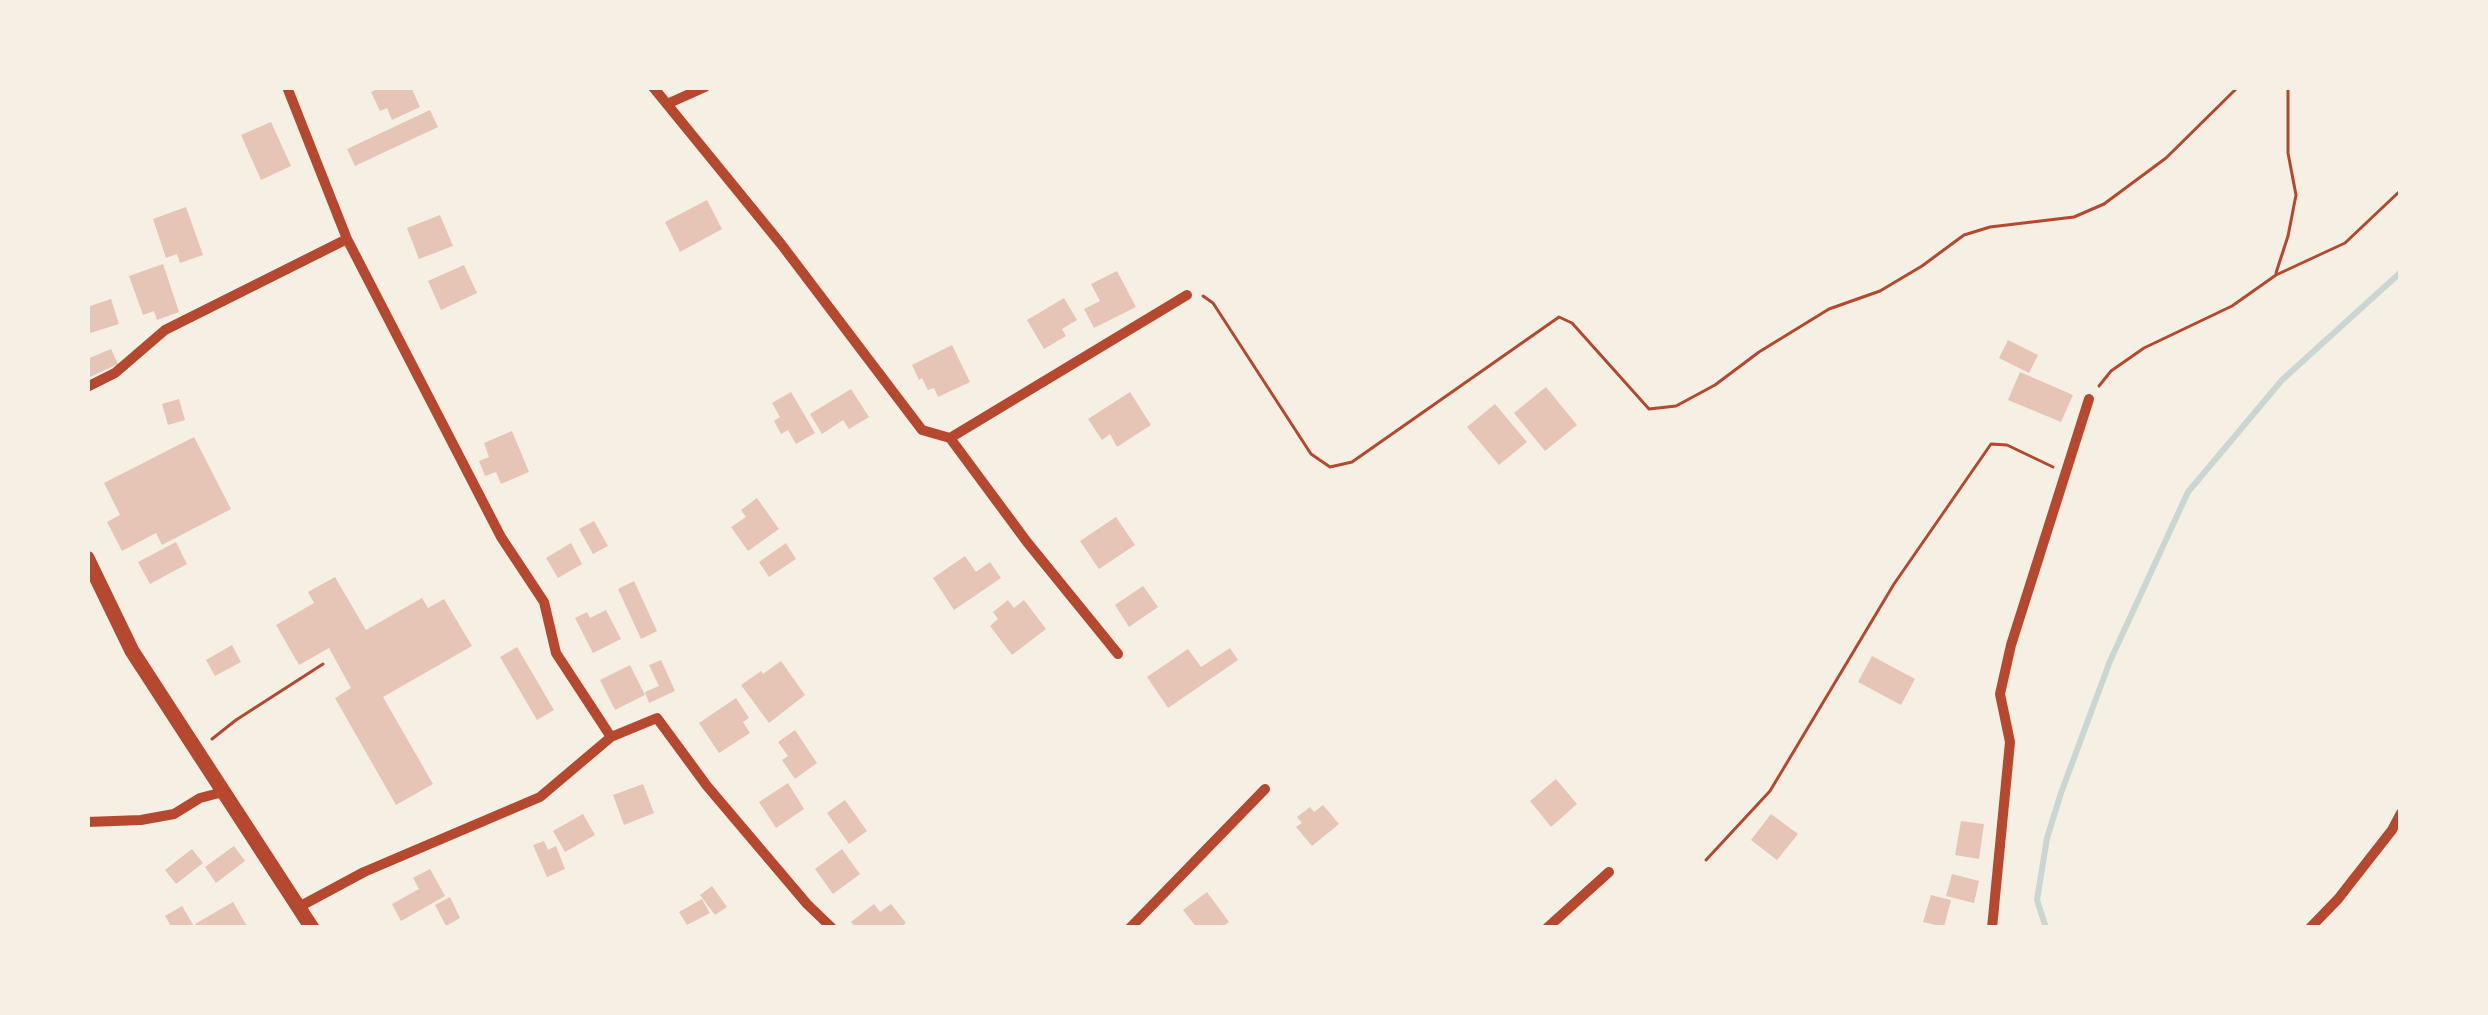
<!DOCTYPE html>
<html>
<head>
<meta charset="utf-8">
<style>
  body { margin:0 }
  #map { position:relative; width:2488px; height:1015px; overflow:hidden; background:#f6efe4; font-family:"Work Sans",sans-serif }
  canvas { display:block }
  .frame { position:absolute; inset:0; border:90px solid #f6efe4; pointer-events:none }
</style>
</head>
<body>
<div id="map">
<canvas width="2488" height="1015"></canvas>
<div class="frame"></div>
</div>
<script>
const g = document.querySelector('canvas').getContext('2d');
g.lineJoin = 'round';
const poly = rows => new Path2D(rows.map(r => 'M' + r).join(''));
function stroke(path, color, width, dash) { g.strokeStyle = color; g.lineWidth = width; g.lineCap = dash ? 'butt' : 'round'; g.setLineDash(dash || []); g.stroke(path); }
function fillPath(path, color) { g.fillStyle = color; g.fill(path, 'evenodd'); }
stroke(poly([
  [2046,928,2037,900,2047,838,2061,793,2110,661,2188,492,2282,380,2401,272]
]), '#c9d6d2', 6);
fillPath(poly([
  [382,87,411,87,420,107,392,120,387,108,380,111,371,92],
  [430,110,438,127,355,166,347,149],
  [271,122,291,166,261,180,241,135],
  [707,200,722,229,680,252,665,222],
  [186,207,203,255,180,263,177,254,166,258,153,219],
  [440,215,453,246,419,259,407,228],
  [163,264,179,312,157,320,154,311,143,315,129,276],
  [464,265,477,293,441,310,428,281],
  [1117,271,1136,307,1094,328,1084,309,1100,301,1091,284],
  [1064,298,1077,320,1062,329,1066,336,1044,349,1027,320],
  [111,299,119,324,87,334,87,307],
  [2008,340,2038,355,2029,373,1999,358],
  [952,345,970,382,938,397,934,388,928,390,922,378,919,380,912,365],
  [111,349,118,364,90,377,87,359],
  [2020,372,2073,395,2061,422,2008,400],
  [1546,387,1577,425,1545,451,1514,413],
  [851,389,869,417,849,429,843,420,822,434,810,414],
  [791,392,815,433,796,444,788,430,781,434,774,421,780,417,772,403],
  [1130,392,1151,425,1117,447,1110,434,1102,440,1088,419],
  [179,399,185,420,168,425,162,404],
  [1495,404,1527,442,1499,465,1467,427],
  [512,431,529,472,501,484,496,472,485,476,479,461,489,457,484,443],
  [194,437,231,509,162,545,156,533,122,551,107,522,120,515,104,483],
  [757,498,779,529,748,551,731,527,746,517,741,510],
  [1116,517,1135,545,1099,569,1080,541],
  [594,521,608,546,593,554,579,529],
  [176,542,187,564,150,584,138,562],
  [571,543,582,564,558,578,546,558],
  [786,543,796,559,769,577,759,562],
  [965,556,976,572,990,562,1001,578,954,610,933,578],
  [335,577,366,630,422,598,428,608,444,599,472,646,383,697,433,784,396,805,335,698,351,688,329,648,299,665,276,625,314,603,308,592],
  [634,581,657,631,641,639,618,589],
  [1143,586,1158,607,1129,627,1115,605],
  [1008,600,1014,608,1024,600,1046,629,1012,655,990,626,998,619,993,612],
  [606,610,621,639,593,653,575,618,587,612,590,618],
  [232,645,241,662,215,676,206,660],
  [517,647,554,710,537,720,500,657],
  [1230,648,1238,660,1168,708,1147,677,1188,649,1201,667],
  [1872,656,1915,679,1901,705,1858,682],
  [661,660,675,691,649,703,645,692,659,686,649,665],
  [781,661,805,695,769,723,741,685,761,671,763,674],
  [630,665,645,695,615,710,600,680],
  [736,698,749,718,743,722,750,733,719,753,699,723],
  [795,730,817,763,795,779,782,760,788,756,778,742],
  [1556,779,1577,804,1551,827,1530,801],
  [788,783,804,809,776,828,759,802],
  [643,784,654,813,624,825,613,795],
  [845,800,867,831,849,844,827,813],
  [1323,805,1339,824,1312,846,1296,827,1302,823,1297,817,1310,807,1314,812],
  [583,814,595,835,565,852,553,831],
  [1771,814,1798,834,1777,860,1751,840],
  [1961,821,1984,824,1979,859,1955,855],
  [544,841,548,850,556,846,565,869,547,877,533,845],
  [234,846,245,861,216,883,205,867],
  [192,849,203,863,176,884,165,870],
  [842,849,860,874,833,894,815,869],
  [430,869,445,896,401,921,392,904,419,889,413,878],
  [1952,874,1979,881,1974,903,1946,896],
  [712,886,727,907,715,915,700,895],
  [1207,892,1229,922,1221,928,1197,928,1183,910],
  [1931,895,1951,900,1944,927,1923,922],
  [450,897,460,918,446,926,435,905],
  [702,899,710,913,687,925,679,912],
  [233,902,248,928,197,928,195,924],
  [874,904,880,912,891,904,906,923,900,928,856,928,851,922],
  [182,906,195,928,172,928,165,916]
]), '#e6c5b7');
stroke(poly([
  [2276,273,2288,236,2296,195,2288,153,2288,87],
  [1203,296,1213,303,1311,454,1330,467,1352,462,1559,317,1572,323,1649,409,1676,406,1715,385,1759,352,1829,309,1880,291,1922,266,1964,235,1990,227,2074,217,2104,204,2166,158,2238,87],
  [2099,386,2111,371,2144,348,2232,306,2276,275,2345,243,2401,190],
  [212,739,236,720,323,664],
  [1706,860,1770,791,1894,584,1991,444,2007,445,2053,467]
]), '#b5482f', 3);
stroke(poly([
  [287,87,347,239,501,537,544,602,556,653,611,737],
  [653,87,781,244,922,430,950,438,1187,295],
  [667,104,705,87],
  [87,387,115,373,165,330,347,239],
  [950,438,1027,542,1118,654],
  [87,822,141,820,174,814,200,798,223,792],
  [297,908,364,872,540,797,611,737,657,718,707,786,807,904,832,928],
  [1130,928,1265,789],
  [1547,928,1609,872],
  [1992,928,2010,742,2000,694,2011,645,2089,399],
  [2310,928,2338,899,2392,830,2401,813]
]), '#b5482f', 10);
stroke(poly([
  [87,558,132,651,312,928]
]), '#b5482f', 15);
</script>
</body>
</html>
